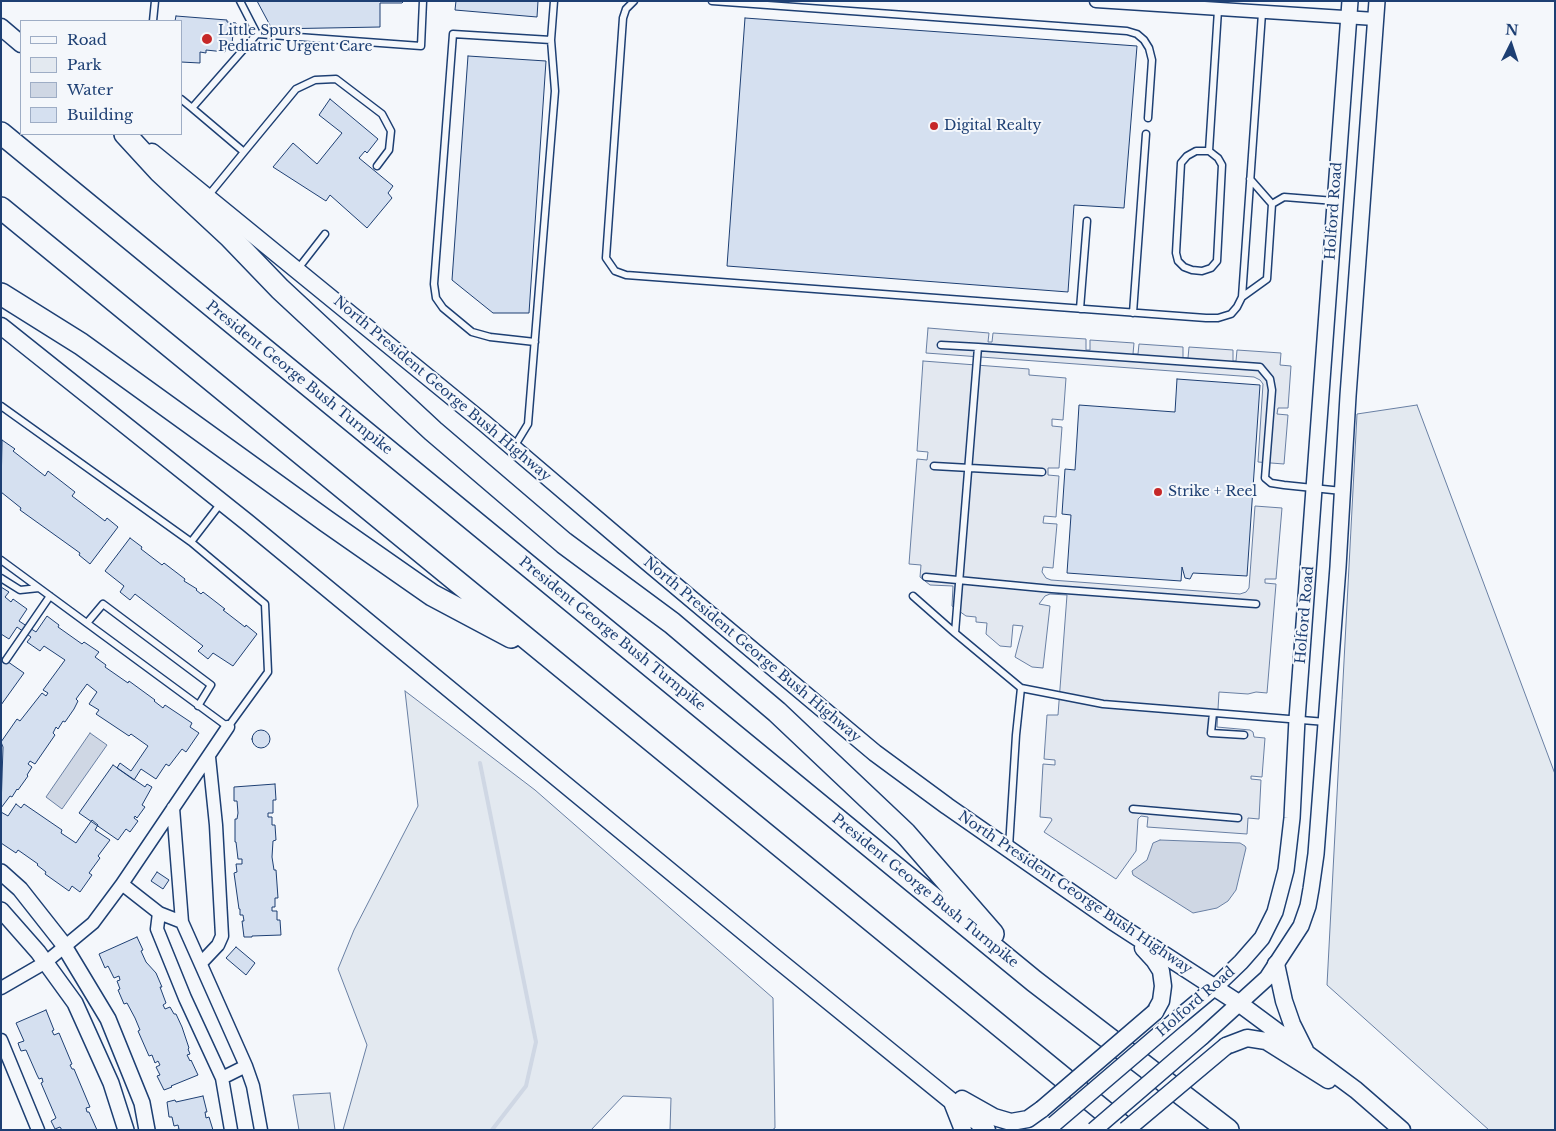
<!DOCTYPE html>
<html>
<head>
<meta charset="utf-8">
<style>
  body { margin:0 }
  #map { position:relative; width:1556px; height:1131px; overflow:hidden; background:#f4f7fb; font-family:"Libre Baskerville",serif }
  canvas { display:block }
  .frame { position:absolute; inset:0; border:2px solid #1d3f73; pointer-events:none }
  .legend { position:absolute; left:20px; top:20px; width:162px; height:115px; box-sizing:border-box; background:#f4f7fb; border:1px solid #9eadc5; margin:0; padding:6px 9px; list-style:none; font-size:15px; color:#1d3f73 }
  .legend li { display:flex; align-items:center; gap:10px; height:25px }
  .legend b { width:25px; border:1px solid #9eadc5 }
  .north { position:absolute; left:1486px; top:20px; width:50px; height:50px; -webkit-text-stroke:4px #f4f7fb; paint-order:stroke; rotate:4deg; font-size:14px; font-weight:700; line-height:20px; text-align:center; color:#1d3f73 }
  .north::after { content:''; display:block; margin:auto; width:18px; height:22px; background:#1d3f73; clip-path:polygon(50% 0,100% 100%,50% 72%,0 100%) }
</style>
</head>
<body>
<div id="map">
<canvas width="1556" height="1131"></canvas>
<div class="frame"></div>
<ul class="legend">
<li><b style="height:6px;background:#f4f7fb"></b>Road</li>
<li><b style="height:14px;background:#e3e9f0"></b>Park</li>
<li><b style="height:14px;background:#cfd7e4"></b>Water</li>
<li><b style="height:14px;background:#d5e0f0"></b>Building</li>
</ul>
<div class="north">N</div>
</div>
<script>
const g = document.querySelector('canvas').getContext('2d');
g.lineJoin = 'round';
function fillPath(path, color) { g.fillStyle = color; g.fill(path, 'evenodd'); }
const poly = rows => new Path2D(rows.map(r => 'M' + r).join(''));
function stroke(path, color, width, dash) { g.strokeStyle = color; g.lineWidth = width; g.lineCap = dash ? 'butt' : 'round'; g.setLineDash(dash || []); g.stroke(path); }
function label(font, color, halo, rows, align = 'center') {
  g.font = font + ' "Libre Baskerville",serif'; g.lineWidth = 4; g.setLineDash([]); g.textBaseline = 'middle'; g.strokeStyle = halo; g.fillStyle = color; for (const [text, x, y, turn = 0] of rows) {
    g.save(); g.translate(x, y); g.rotate((+turn || 0) * Math.PI / 180); g.textAlign = isNaN(turn) ? turn : align; if (halo) g.strokeText(text, 0, 0); g.fillText(text, 0, 0); g.restore();
  }
}
const green = poly([
  [1417,405,1555,774,1555,1130,1489,1130,1327,985,1357,414,1417,405],
  [405,691,535,790,773,998,775,1128,772,1130,670,1130,671,1098,623,1096,591,1130,343,1130,367,1045,338,969,354,930,418,806,405,691],
  [330,1093,335,1130,299,1130,293,1095,330,1093]
]);
fillPath(green, '#e3e9f0');
stroke(green, '#687fa3', 1);
const parking = poly([
  [928,328,989,333,988,342,992,342,993,333,1086,339,1086,350,1090,350,1090,340,1134,343,1133,354,1138,354,1139,344,1183,347,1183,358,1188,358,1189,347,1233,350,1233,361,1236,361,1237,350,1281,353,1280,365,1291,366,1288,408,1278,408,1277,414,1288,415,1284,464,1258,462,1263,384,1260,380,1254,377,926,353,928,328],
  [923,361,1029,369,1029,375,1066,378,1063,420,1052,419,1052,426,1062,427,1059,468,1048,468,1048,475,1059,476,1056,517,1044,516,1043,523,1057,524,1053,568,1043,567,1042,572,1046,578,1051,580,1240,594,1246,592,1249,588,1255,506,1282,508,1276,579,1265,579,1265,583,1276,584,1267,693,1256,692,1248,694,1219,692,1217,727,1250,730,1253,732,1254,737,1265,738,1262,777,1251,776,1251,779,1261,780,1259,819,1248,818,1247,834,1147,827,1148,817,1141,816,1138,819,1136,851,1116,879,1044,832,1052,820,1051,818,1040,817,1043,764,1055,765,1055,760,1044,759,1047,715,1058,715,1067,595,1050,594,1045,596,1039,604,1050,606,1043,668,1032,667,1015,657,1023,626,1013,625,1011,647,1000,646,986,634,987,623,976,622,976,617,966,616,952,606,953,586,930,585,920,577,921,565,909,564,917,459,927,460,928,452,917,451,923,361]
]);
fillPath(parking, '#e3e8f0');
stroke(parking, '#687fa3', 1);
const water = poly([
  [90,733,107,745,62,809,46,797,90,733],
  [1160,840,1240,843,1245,846,1246,848,1236,890,1228,901,1217,908,1193,913,1133,875,1132,871,1147,860,1153,843,1160,840]
]);
fillPath(water, '#cfd7e4');
stroke(water, '#687fa3', 1);
stroke(poly([
  [480,763,536,1042,526,1086,492,1130]
]), '#cfd7e4', 4);
const building = poly([
  [257,1,404,1,402,3,380,3,380,27,272,29,257,1],
  [456,1,538,1,537,17,455,10,456,1],
  [176,16,227,20,227,22,236,23,236,34,233,34,232,44,226,43,225,52,206,50,206,53,200,52,200,63,181,62,181,21,175,21,176,16],
  [745,18,1137,46,1124,208,1074,205,1068,292,727,266,745,18],
  [468,56,546,61,529,313,493,313,452,280,468,56],
  [330,99,378,139,367,153,365,151,359,158,393,186,388,193,392,198,367,228,330,195,326,201,273,167,293,143,317,164,342,133,319,115,330,99],
  [1177,379,1260,385,1247,576,1193,573,1190,579,1185,578,1182,567,1181,581,1067,573,1071,515,1062,514,1065,469,1075,470,1079,405,1175,412,1177,379],
  [2,440,15,449,13,451,45,476,48,471,75,492,72,496,105,521,107,518,118,527,90,564,79,555,80,553,20,510,21,508,1,492,2,440],
  [130,538,142,547,141,549,162,565,164,563,185,579,184,581,197,589,196,590,201,594,203,592,225,609,223,610,245,627,246,625,257,634,233,666,213,653,208,659,198,651,203,646,135,594,130,600,120,592,124,586,105,571,130,538],
  [1,587,9,592,5,597,11,602,13,599,27,609,19,621,36,632,47,616,59,625,58,627,82,644,84,642,99,652,95,657,106,665,105,667,128,683,129,681,155,700,154,701,163,708,165,705,192,723,190,727,199,733,186,752,182,749,169,766,166,764,156,779,141,769,134,780,117,768,120,763,131,771,148,746,131,734,129,736,96,714,99,710,89,704,97,692,87,684,76,699,78,701,74,709,65,722,63,721,58,729,56,727,53,733,55,735,35,764,30,761,28,764,32,767,27,775,28,776,18,790,17,789,12,797,10,796,1,808,3,747,1,742,17,719,20,721,42,693,46,696,48,693,43,690,65,660,44,646,40,651,27,642,31,637,17,627,9,639,1,634,1,587],
  [1,657,24,673,1,705,1,657],
  '252 739a9 9 0 1 1 18 0a9 9 0 1 1-18 0Z',
  [113,765,145,787,147,784,152,787,142,805,145,807,137,818,135,816,134,818,138,821,130,832,126,829,118,840,79,813,113,765],
  [275,784,276,800,273,800,273,813,268,813,268,817,272,817,272,825,275,825,276,840,273,841,272,857,274,870,276,870,278,898,275,898,275,907,272,907,272,911,277,911,277,920,280,920,281,935,252,936,252,937,244,937,242,921,244,921,243,915,240,915,240,909,239,909,234,873,237,872,236,864,242,864,242,859,238,859,236,842,235,842,235,819,237,819,238,813,237,801,234,801,234,787,275,784],
  [16,804,21,808,24,804,62,830,61,833,76,843,92,820,98,825,95,830,110,840,98,856,100,858,89,873,92,875,80,892,72,886,69,891,45,874,46,872,37,865,38,864,18,850,16,853,1,843,1,812,8,816,16,804],
  [157,872,169,880,163,889,151,881,157,872],
  [137,937,143,950,141,951,146,962,156,973,162,987,160,987,166,1003,163,1005,165,1009,170,1007,174,1014,176,1014,182,1027,189,1048,188,1049,190,1054,187,1055,190,1061,191,1060,198,1075,171,1086,172,1087,164,1090,157,1076,160,1075,156,1067,160,1065,158,1061,155,1063,152,1055,149,1056,138,1031,140,1030,135,1018,127,1003,124,1004,118,990,120,989,117,981,120,980,119,976,114,978,108,966,105,968,99,954,137,937],
  [236,947,255,963,246,975,226,958,236,947],
  [46,1010,54,1030,52,1031,54,1035,59,1033,72,1064,70,1065,72,1069,74,1069,90,1107,86,1108,87,1112,89,1112,97,1130,62,1130,60,1127,55,1129,51,1121,56,1118,41,1083,43,1082,42,1078,39,1079,37,1075,26,1050,21,1051,19,1046,18,1043,24,1041,16,1023,46,1010],
  [203,1096,207,1112,205,1112,206,1118,209,1117,213,1130,175,1130,179,1129,178,1125,174,1126,172,1117,169,1117,167,1102,175,1100,176,1102,203,1096]
]);
fillPath(building, '#d5e0f0');
stroke(building, '#1d3f73', 1);
const service = poly([
  [240,1,257,34,421,46,423,1],
  [634,1,626,9,623,18,606,258,615,271,626,275,1206,318,1218,318,1231,314,1237,307,1242,297,1262,13],
  [712,1,1127,31,1137,34,1144,40,1149,48,1152,60,1148,118],
  [153,21,155,1],
  [551,40,554,1],
  [181,99,192,108,257,34],
  [192,108,244,152,208,196],
  [1209,151,1218,158,1222,165,1217,261,1211,268,1202,271,1192,270,1184,267,1178,261,1176,253,1181,163,1187,156,1196,151,1209,151,1218,10],
  [244,152,296,89,315,80,336,79,382,114,391,131,389,150,377,166],
  [1272,204,1284,197,1335,201],
  [297,270,325,234],
  [1242,297,1267,279,1272,204,1250,179],
  [1080,309,1087,221],
  [1133,313,1146,134],
  [941,345,978,347],
  [1,406,191,542],
  [514,447,528,424,555,91,551,40,453,34,434,284,436,298,443,308,472,332,490,337,535,342],
  [934,466,1042,472],
  [1,560,228,727,268,672,265,604,191,542,221,503],
  [926,577,1052,589,1256,604],
  [1,578,20,590,39,588],
  [913,596,955,633],
  [87,623,103,604,211,685,198,706],
  [6,660,50,596],
  [1213,713,1211,733,1244,735],
  [1326,722,1103,704,1021,688,955,633,978,347,1260,367,1270,379,1272,390,1265,478,1271,483,1284,485,1342,491],
  [1133,809,1238,818],
  [1009,847,1016,735,1021,688]
]);
const minor = poly([
  [1096,1,1375,19],
  [173,808,182,922],
  [122,884,228,727],
  [159,913,157,929,185,998,222,1078,231,1130],
  [201,963,218,945,222,936,216,825,209,757],
  [1,988,46,962,93,923,122,884,159,913,182,922,246,1066,253,1086,261,1130],
  [1,1040,38,1130],
  [222,1078,246,1066]
]);
const tertiary = poly([
  [1,872,20,889,61,941,108,1019,142,1103,147,1130],
  [1,910,38,952,75,1003,111,1083,126,1130],
  [1178,1018,1214,988,1241,962,1262,938,1275,912,1286,870,1292,818,1297,719,1350,1],
  [1202,1037,1267,978,1301,926,1308,906,1311,889,1316,854,1338,567,1348,396,1377,1]
]);
const secondary = poly([
  [1,27,21,44],
  [152,152,484,423,646,561,875,753,947,806,1112,921,1240,1004,1356,1090,1402,1130],
  [1,326,248,523,773,956,987,1130],
  [1143,948,1154,960,1161,971,1163,986,1161,1001,1155,1012],
  [1276,964,1284,1001,1292,1024,1305,1050],
  [1226,1046,1247,1038,1266,1041,1328,1080],
  [962,1099,994,1117,1011,1122,1028,1119,1042,1109],
  [952,1102,963,1130]
]);
const motorway = poly([
  [1,133,1034,981,1228,1130],
  [125,134,159,171,229,236,280,289,433,431,564,543,672,623,777,712,905,833,993,934],
  [1,208,1127,1130],
  [1,294,81,344,326,521,432,595,511,637]
]);
stroke(service, '#1d3f73', 9);
stroke(minor, '#1d3f73', 15);
stroke(tertiary, '#1d3f73', 18);
stroke(secondary, '#1d3f73', 19);
stroke(motorway, '#1d3f73', 24);
stroke(service, '#f4f7fb', 6);
stroke(minor, '#f4f7fb', 12);
stroke(tertiary, '#f4f7fb', 15);
stroke(secondary, '#f4f7fb', 16);
stroke(motorway, '#f4f7fb', 21);
const tertiaryBridge = poly([
  [1054,1124,1178,1018],
  [1094,1130,1202,1037]
]);
const secondaryBridge = poly([
  [1042,1109,1155,1012],
  [1126,1130,1226,1046]
]);
stroke(tertiaryBridge, '#1d3f73', 18, []);
stroke(secondaryBridge, '#1d3f73', 19, []);
stroke(tertiaryBridge, '#f4f7fb', 15);
stroke(secondaryBridge, '#f4f7fb', 16);
for (const [x, y, r, color] of [
  [207,39,6,"#c62828"],
  [934,126,5,"#c62828"],
  [1158,492,5,"#c62828"]
]) { const dot = new Path2D(); dot.arc(x, y, r, 0, 2 * Math.PI); g.fillStyle = color; g.fill(dot); stroke(dot, '#f4f7fb', 2); }
label('14px', '#1d3f73', '#f4f7fb', [
  ["Little Spurs",218,31],
  ["Pediatric Urgent Care",218,47],
  ["Digital Realty",944,126],
  ["Strike + Reel",1168,492]
], 'left');
label('14px', '#1d3f73', '#f4f7fb', [
  ["Holford Road",1334,211,-86],
  ["President George Bush Turnpike",299,378,39],
  ["North President George Bush Highway",442,389,40],
  ["Holford Road",1305,615,-85],
  ["President George Bush Turnpike",612,634,39],
  ["North President George Bush Highway",752,650,40],
  ["President George Bush Turnpike",925,891,39],
  ["North President George Bush Highway",1075,893,34],
  ["Holford Road",1196,1002,-41]
]);
</script>
</body>
</html>
